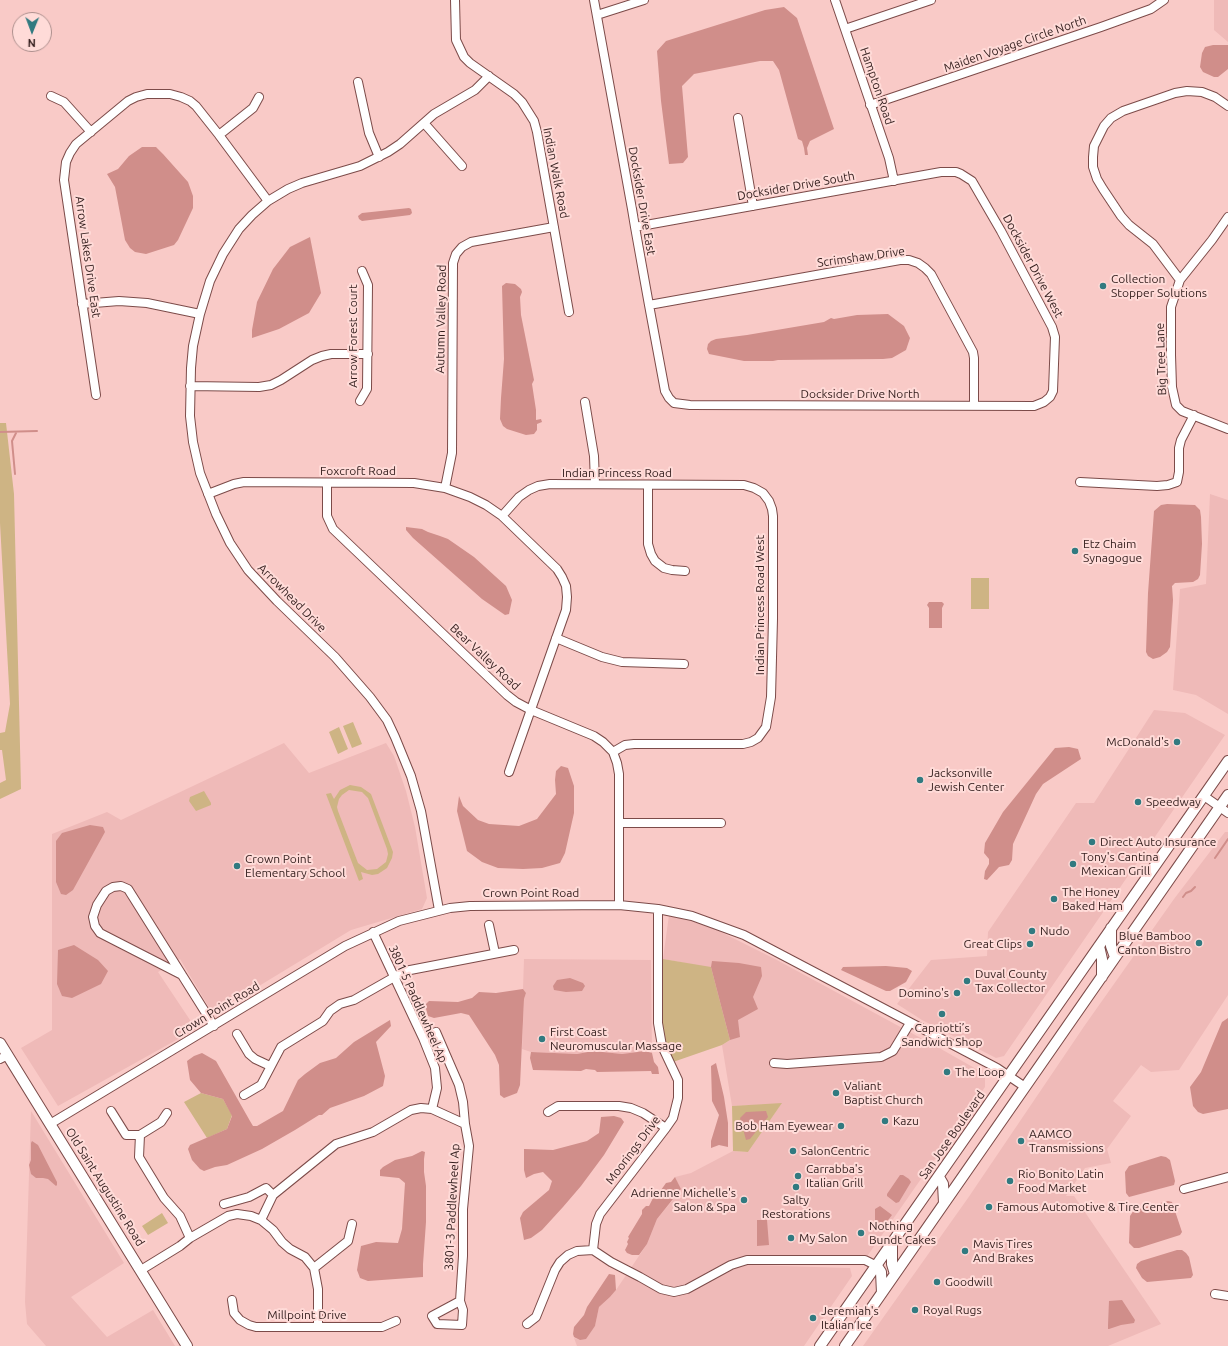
<!DOCTYPE html>
<html>
<head>
<meta charset="utf-8">
<style>
  body { margin:0 }
  #map { position:relative; width:1228px; height:1346px; overflow:hidden; background:#f9cac7; font-family:Ubuntu,sans-serif }
  canvas { display:block }
  .north { position:absolute; left:12px; top:12px; width:40px; height:40px; box-sizing:border-box; background:#ffdbd8; border:1px solid #ad8f8d; border-radius:50%; rotate:181deg; font-size:11px; font-weight:700; line-height:16px; text-align:center; color:#331e1d }
  .north::after { content:''; display:block; margin:auto; width:14px; height:18px; background:#317a80; clip-path:polygon(50% 0,100% 100%,50% 72%,0 100%) }
</style>
</head>
<body>
<div id="map">
<canvas width="1228" height="1346"></canvas>
<div class="north">N</div>
</div>
<script>
const g = document.querySelector('canvas').getContext('2d');
g.lineJoin = 'round';
function fillPath(path, color) { g.fillStyle = color; g.fill(path, 'evenodd'); }
const poly = rows => new Path2D(rows.map(r => 'M' + r).join(''));
function stroke(path, color, width, dash) { g.strokeStyle = color; g.lineWidth = width; g.lineCap = dash ? 'butt' : 'round'; g.setLineDash(dash || []); g.stroke(path); }
function label(font, color, halo, rows, align = 'center') {
  g.font = font + ' Ubuntu,sans-serif'; g.lineWidth = 4; g.setLineDash([]); g.textBaseline = 'middle'; g.strokeStyle = halo; g.fillStyle = color; for (const [text, x, y, turn = 0] of rows) {
    g.save(); g.translate(x, y); g.rotate((+turn || 0) * Math.PI / 180); g.textAlign = isNaN(turn) ? turn : align; if (halo) g.strokeText(text, 0, 0); g.fillText(text, 0, 0); g.restore();
  }
}
fillPath(poly([
  [1214,0,1228,0,1228,42,1214,30],
  [1210,494,1228,500,1228,714,1196,695,1173,690,1180,589,1206,584],
  [1154,710,1185,713,1225,735,1004,1056,996,1058,922,1020,897,1004,931,960,987,956,988,932,1076,803,1094,803],
  [284,743,309,773,386,743,394,756,406,791,415,827,427,898,422,909,351,930,213,1014,180,959,158,972,196,1029,58,1106,21,1048,52,1030,52,834,107,812,121,820],
  [1225,832,1228,832,1228,995,1179,1070,1151,1072,1141,1065,1113,1101,1131,1116,1107,1149,1111,1163,1085,1168,1066,1196,1074,1196,1161,1324,1108,1346,863,1346,968,1198,1085,1025,1174,899],
  [669,915,709,926,775,959,941,1049,985,1074,985,1087,868,1255,752,1256,744,1258,708,1272,747,1265,850,1268,852,1276,804,1346,577,1346,574,1338,580,1340,595,1326,599,1307,610,1297,616,1290,647,1244,657,1219,681,1190,675,1177,691,1173,733,1151,748,1152,781,1104,732,1106,722,1045,730,1040,711,968,663,959],
  [524,959,651,960,652,1053,645,1051,622,1054,593,1051,577,1054,531,1052,522,1049,524,999,526,993,523,989],
  [31,1111,124,1263,71,1297,107,1337,153,1310,175,1346,46,1346,27,1324,25,1302]
]), '#efbab8');
fillPath(poly([
  [0,423,6,423,14,494,21,789,0,799,0,783,6,780,2,750,0,750,0,733,5,732,10,704,0,523],
  [971,578,989,578,989,609,971,609],
  [353,722,362,744,352,748,343,726],
  [339,727,348,749,338,754,329,732],
  [350,785,361,787,371,794,393,852,392,858,387,868,378,874,372,875,361,872,363,879,359,881,326,794,331,793,334,799,340,790],
  [349,790,362,792,368,798,387,849,388,854,386,862,377,869,367,870,358,863,338,811,337,807,339,799,342,795],
  [204,791,211,803,211,805,196,811,189,801,190,797],
  [663,959,711,967,730,1040,722,1045,673,1062,664,1040,661,1014],
  [201,1093,223,1099,232,1115,227,1129,207,1138,184,1102],
  [782,1103,748,1152,733,1151,732,1106],
  [162,1213,168,1223,148,1235,142,1226]
]), '#ceb484');
fillPath(poly([
  [784,7,797,18,834,129,810,141,807,148,808,155,805,155,804,148,802,141,798,139,779,70,773,61,760,61,694,74,682,86,688,157,683,163,669,164,661,101,657,51,666,41,765,10],
  [1213,45,1228,45,1228,69,1218,77,1214,77,1203,72,1200,67,1202,53,1205,47],
  [142,147,156,147,163,154,188,182,193,196,193,208,178,240,174,245,146,254,135,252,130,248,125,240,115,187,107,174,118,169,129,156],
  [409,208,411,209,412,213,410,215,362,221,359,219,358,216,362,213],
  [310,237,321,293,309,313,279,329,252,338,252,330,257,302,273,269,290,247],
  [506,283,515,284,521,289,522,292,520,297,521,315,534,380,532,384,536,410,536,420,541,419,542,422,537,424,537,430,534,434,526,435,507,429,503,426,500,419,501,398,504,359,502,286],
  [888,314,904,326,910,338,906,350,892,358,883,359,778,360,773,361,744,361,709,354,707,349,708,344,711,341,716,339,747,335,824,322,831,318,834,319,857,315],
  [1167,504,1195,505,1200,510,1201,517,1202,544,1200,575,1198,579,1193,582,1175,583,1172,586,1173,600,1170,647,1167,652,1160,657,1153,659,1148,656,1146,652,1148,593,1154,511,1161,505],
  [406,527,422,529,428,532,440,536,448,539,474,557,506,586,512,600,509,614,505,615,482,599,413,538,406,530],
  [929,602,942,602,944,604,942,608,942,628,929,628,929,608,927,605],
  [1069,747,1078,749,1081,759,1043,784,1036,794,1013,844,1012,860,1009,865,999,867,987,880,984,879,985,871,989,864,989,859,984,853,985,843,1003,812,1055,748],
  [561,766,568,768,574,786,574,813,565,853,560,863,542,868,523,869,498,868,482,862,467,851,457,811,459,796,463,806,478,820,489,824,519,826,537,819,556,794,555,780,556,771],
  [90,825,103,827,105,832,73,890,66,895,61,894,56,882,56,841,62,833],
  [74,945,98,960,108,971,101,984,72,998,62,996,57,984,58,950],
  [712,961,739,963,761,967,762,976,753,997,758,1009,738,1020,740,1037,730,1040,711,967],
  [886,966,907,968,912,971,906,982,890,991,886,991,841,970,843,967],
  [570,978,583,983,585,986,582,991,566,992,554,990,553,986,557,980],
  [523,989,526,993,524,999,520,1085,517,1093,504,1098,500,1095,499,1065,495,1055,469,1015,461,1013,434,1018,428,1016,425,1005,429,1001,458,1002,472,998,479,992,496,993],
  [1228,1018,1228,1109,1203,1114,1198,1112,1193,1106,1190,1087,1201,1072,1222,1022],
  [390,1020,391,1026,376,1042,385,1076,383,1086,364,1096,330,1108,322,1115,319,1115,295,1130,262,1149,227,1165,215,1167,204,1171,200,1169,192,1160,188,1149,190,1145,227,1129,232,1116,223,1099,201,1093,190,1080,187,1061,194,1056,202,1053,216,1061,250,1121,253,1126,257,1126,283,1111,298,1080,305,1074,320,1063,336,1058,354,1042],
  [593,1051,622,1054,645,1051,652,1053,654,1062,658,1067,659,1074,652,1074,651,1071,597,1072,595,1070,586,1069,581,1071,533,1070,530,1058,531,1052,577,1054],
  [716,1063,724,1097,728,1123,728,1147,719,1145,711,1148,711,1141,719,1115,712,1101,711,1066],
  [766,1111,768,1117,750,1139,746,1140,740,1118,746,1112],
  [614,1116,621,1118,624,1122,604,1155,581,1186,563,1207,542,1230,531,1238,524,1240,520,1218,523,1212,549,1190,552,1181,543,1172,534,1174,526,1178,524,1170,524,1149,553,1150,587,1141,599,1133,601,1117],
  [32,1141,38,1145,57,1182,57,1185,56,1186,48,1179,43,1178,36,1178,31,1174,29,1165,31,1160,31,1143],
  [422,1151,425,1152,424,1159,424,1172,426,1186,426,1222,423,1264,423,1277,368,1281,360,1278,357,1270,361,1246,376,1242,398,1243,402,1229,405,1183,399,1178,380,1176,380,1170,383,1167,395,1160,412,1156],
  [1161,1156,1166,1157,1170,1160,1175,1181,1174,1185,1129,1197,1126,1193,1125,1172,1129,1166],
  [900,1175,903,1175,909,1179,911,1182,899,1202,896,1203,887,1196,887,1194],
  [675,1177,681,1189,657,1219,647,1244,639,1255,632,1255,627,1253,625,1250,628,1244,627,1242,629,1238,628,1237,642,1214,642,1210,646,1206,649,1206,654,1196,656,1197,666,1183,671,1182],
  [1168,1201,1172,1202,1182,1232,1180,1235,1139,1248,1134,1248,1129,1243,1130,1216,1134,1210],
  [880,1206,892,1215,885,1224,875,1222,875,1209],
  [757,1220,767,1220,769,1245,757,1246],
  [1177,1250,1182,1250,1186,1253,1189,1257,1193,1275,1191,1278,1147,1282,1142,1278,1136,1268,1137,1264,1141,1261],
  [609,1274,615,1275,616,1290,610,1297,599,1307,595,1326,586,1339,580,1340,574,1337,573,1334,574,1327,584,1315,587,1307],
  [1122,1300,1135,1320,1134,1323,1121,1325,1109,1329,1108,1329,1108,1325,1109,1301]
]), '#d08e8a');
stroke(poly([
  [0,432,37,431],
  [15,474,12,441,16,433],
  [1215,858,1228,839],
  [1183,897,1186,893,1191,891,1195,887]
]), '#d08e8a', 2);
const minor = poly([
  [455,0,456,40,464,57,470,63,514,94,522,102,534,121,537,132,569,312],
  [594,0,632,209,635,227,649,305,665,391,669,398,674,403,690,405,1034,406,1044,402,1050,397,1053,391,1055,337,1052,327,1001,231,972,181,961,174,956,172,941,172,635,227],
  [835,0,889,158,894,181],
  [597,15,644,0],
  [845,29,931,0],
  [358,82,369,133,379,157],
  [51,96,64,102,91,132],
  [870,105,1101,27,1151,9,1164,0],
  [738,118,753,206],
  [424,123,462,166],
  [219,135,253,108,259,97],
  [1228,217,1212,240,1180,280,1171,307,1171,355,1172,387,1176,405,1182,411,1228,429],
  [1180,280,1153,244,1129,225,1121,216,1103,189,1097,179,1093,167,1093,157,1094,146,1104,126,1111,118,1123,111,1175,93,1187,91,1202,92,1215,97,1228,106],
  [82,304,119,301,147,303,200,314],
  [649,305,900,260,909,260,918,263,925,268,931,274,973,352,974,358,974,406],
  [190,386,259,387,271,385,281,380,312,360,322,356,331,354,368,354],
  [96,395,64,180,66,162,70,153,76,144,128,101,136,97,147,94,170,94,181,97,190,101,196,106,219,135,268,201],
  [360,401,367,389,368,285,362,271],
  [585,402,594,456,595,484],
  [1080,482,1157,486,1168,485,1177,482,1179,472,1179,448,1181,440,1194,415],
  [327,483,327,516,333,529,507,695,516,702,531,710,594,736,603,742,613,752,617,763,619,774,619,905],
  [648,485,648,544,651,554,655,561,664,568,672,570,685,571],
  [445,488,452,453,453,263,456,254,462,247,471,242,554,227],
  [208,494,234,484,244,482,414,483,445,488,470,497,486,505,502,516,557,569,562,577,566,586,567,597,566,610,509,772],
  [502,516,519,497,529,490,538,486,550,484,744,485,754,488,763,493,769,501,772,509,773,516,773,619,771,697,766,727,758,738,751,742,743,744,634,744,625,745,613,752],
  [556,638,602,657,622,662,684,664],
  [1204,796,1228,813],
  [620,823,721,823],
  [439,910,421,811,411,776,395,737,387,720,370,697,335,657,277,601,248,570,230,543,216,514,200,473,193,442,190,416,191,368,193,346,200,314,210,281,223,254,239,229,252,215,268,201,288,189,302,183,360,166,388,152,400,144,434,114,475,90,489,76],
  [489,925,495,953],
  [373,932,423,1038,435,1068,437,1088,432,1109],
  [182,975,100,933,95,926,93,917,97,905,106,891,113,887,121,886,128,889,214,1026],
  [237,1034,249,1054,255,1059,270,1066],
  [423,1038,436,1032,459,1085,463,1102,465,1124],
  [0,1059,8,1055],
  [774,1063,787,1064,881,1057,893,1051,910,1023],
  [244,1095,261,1085,281,1047,323,1021,330,1011,340,1004,354,1000,405,971,514,950],
  [111,1111,126,1135,140,1135],
  [548,1112,558,1106,619,1106,631,1108,643,1113,666,1128],
  [50,1124,345,946,399,921,450,908,470,906,619,905,658,909,692,916,744,935,997,1068,1025,1087],
  [140,1135,139,1157,164,1198,180,1216,190,1238],
  [140,1135,161,1122,167,1113],
  [1184,1189,1228,1177],
  [224,1204,249,1197,266,1188,273,1195],
  [261,1220,273,1195,336,1144,373,1132,411,1110,421,1108,432,1109,465,1124,469,1146,463,1209,463,1256,460,1301,432,1316,437,1324,462,1325,463,1310,460,1301],
  [593,1250,596,1224,600,1214,666,1128,673,1118,678,1098,678,1080,662,1046,658,1023,658,909],
  [593,1250,611,1262,640,1277,661,1289,674,1292,687,1289,731,1265,747,1260,865,1260,877,1266],
  [314,1268,348,1241,352,1224],
  [141,1270,180,1246,190,1238,228,1216,237,1214,251,1216,261,1220,273,1230,282,1242,290,1249,305,1257,314,1268,318,1289,318,1327],
  [1215,1294,1228,1296],
  [232,1300,234,1313,240,1320,249,1325,256,1327,382,1327,396,1321],
  [527,1324,536,1317,555,1270,560,1262,568,1255,577,1251,593,1250]
]);
const major = poly([
  [1111,928,1111,946,1115,957],
  [1099,946,1102,959,1102,977],
  [0,1043,187,1346],
  [939,1177,943,1184,944,1203],
  [892,1244,892,1264,895,1274],
  [877,1266,881,1272,882,1293],
  [820,1346,1228,761],
  [845,1346,1228,795]
]);
stroke(minor, '#7c4b49', 10);
stroke(major, '#7c4b49', 12);
stroke(minor, '#fff', 8);
stroke(major, '#fff', 10);
for (const [x, y, r, color] of [
  [1103,286,4,"#317a80"],
  [1075,551,4,"#317a80"],
  [1177,742,4,"#317a80"],
  [920,780,4,"#317a80"],
  [1138,802,4,"#317a80"],
  [1092,842,4,"#317a80"],
  [1073,864,4,"#317a80"],
  [237,866,4,"#317a80"],
  [1054,899,4,"#317a80"],
  [1032,931,4,"#317a80"],
  [1199,943,4,"#317a80"],
  [1030,944,4,"#317a80"],
  [967,981,4,"#317a80"],
  [957,993,4,"#317a80"],
  [942,1014,4,"#317a80"],
  [542,1039,4,"#317a80"],
  [947,1072,4,"#317a80"],
  [836,1093,4,"#317a80"],
  [885,1121,4,"#317a80"],
  [841,1126,4,"#317a80"],
  [1021,1141,4,"#317a80"],
  [793,1151,4,"#317a80"],
  [798,1176,4,"#317a80"],
  [1010,1181,4,"#317a80"],
  [796,1187,4,"#317a80"],
  [744,1200,4,"#317a80"],
  [989,1207,4,"#317a80"],
  [861,1233,4,"#317a80"],
  [791,1238,4,"#317a80"],
  [965,1251,4,"#317a80"],
  [937,1282,4,"#317a80"],
  [915,1310,4,"#317a80"],
  [813,1318,4,"#317a80"]
]) { const dot = new Path2D(); dot.arc(x, y, r, 0, 2 * Math.PI); g.fillStyle = color; g.fill(dot); stroke(dot, '#ffdbd8', 1.5); }
label('12px', '#331e1d', '#ffdbd8', [
  ["Maiden Voyage Circle North",1015,44,-19],
  ["Hampton Road",877,86,71],
  ["Indian Walk Road",556,173,79],
  ["Docksider Drive South",796,186,-10],
  ["Docksider Drive East",642,201,80],
  ["Arrow Lakes Drive East",88,257,82],
  ["Scrimshaw Drive",861,257,-8],
  ["Docksider Drive West",1033,266,62],
  ["Autumn Valley Road",441,319,-89],
  ["Arrow Forest Court",353,336,-90],
  ["Big Tree Lane",1161,359,-92],
  ["Docksider Drive North",860,394],
  ["Foxcroft Road",358,471],
  ["Indian Princess Road",617,473],
  ["Arrowhead Drive",292,598,45],
  ["Indian Princess Road West",760,605,-90],
  ["Bear Valley Road",485,657,43],
  ["Crown Point Road",531,893],
  ["3801-5 Paddlewheel Ap",418,1004,66],
  ["Crown Point Road",217,1010,-31],
  ["San Jose Boulevard",952,1135,-55],
  ["Moorings Drive",633,1150,-53],
  ["Old Saint Augustine Road",105,1187,58],
  ["3801-3 Paddlewheel Ap",452,1207,-87],
  ["Millpoint Drive",307,1315]
]);
label('12px', '#331e1d', '#ffdbd8', [
  ["Collection",1111,279],
  ["Stopper Solutions",1111,293],
  ["Etz Chaim",1083,544],
  ["Synagogue",1083,558],
  ["McDonald's",1169,742,"right"],
  ["Jacksonville",928,773],
  ["Jewish Center",928,787],
  ["Speedway",1146,802],
  ["Direct Auto Insurance",1100,842],
  ["Tony's Cantina",1081,857],
  ["Mexican Grill",1081,871],
  ["Crown Point",245,859],
  ["Elementary School",245,873],
  ["The Honey",1062,892],
  ["Baked Ham",1062,906],
  ["Nudo",1040,931],
  ["Blue Bamboo",1191,936,"right"],
  ["Canton Bistro",1191,950,"right"],
  ["Great Clips",1022,944,"right"],
  ["Duval County",975,974],
  ["Tax Collector",975,988],
  ["Domino's",949,993,"right"],
  ["Capriotti’s",942,1028,"center"],
  ["Sandwich Shop",942,1042,"center"],
  ["First Coast",550,1032],
  ["Neuromuscular Massage",550,1046],
  ["The Loop",955,1072],
  ["Valiant",844,1086],
  ["Baptist Church",844,1100],
  ["Kazu",893,1121],
  ["Bob Ham Eyewear",833,1126,"right"],
  ["AAMCO",1029,1134],
  ["Transmissions",1029,1148],
  ["SalonCentric",801,1151],
  ["Carrabba's",806,1169],
  ["Italian Grill",806,1183],
  ["Rio Bonito Latin",1018,1174],
  ["Food Market",1018,1188],
  ["Adrienne Michelle's",736,1193,"right"],
  ["Salon & Spa",736,1207,"right"],
  ["Salty",796,1200,"center"],
  ["Restorations",796,1214,"center"],
  ["Famous Automotive & Tire Center",997,1207],
  ["Nothing",869,1226],
  ["Bundt Cakes",869,1240],
  ["My Salon",799,1238],
  ["Mavis Tires",973,1244],
  ["And Brakes",973,1258],
  ["Goodwill",945,1282],
  ["Royal Rugs",923,1310],
  ["Jeremiah's",821,1311],
  ["Italian Ice",821,1325]
], 'left');
</script>
</body>
</html>
